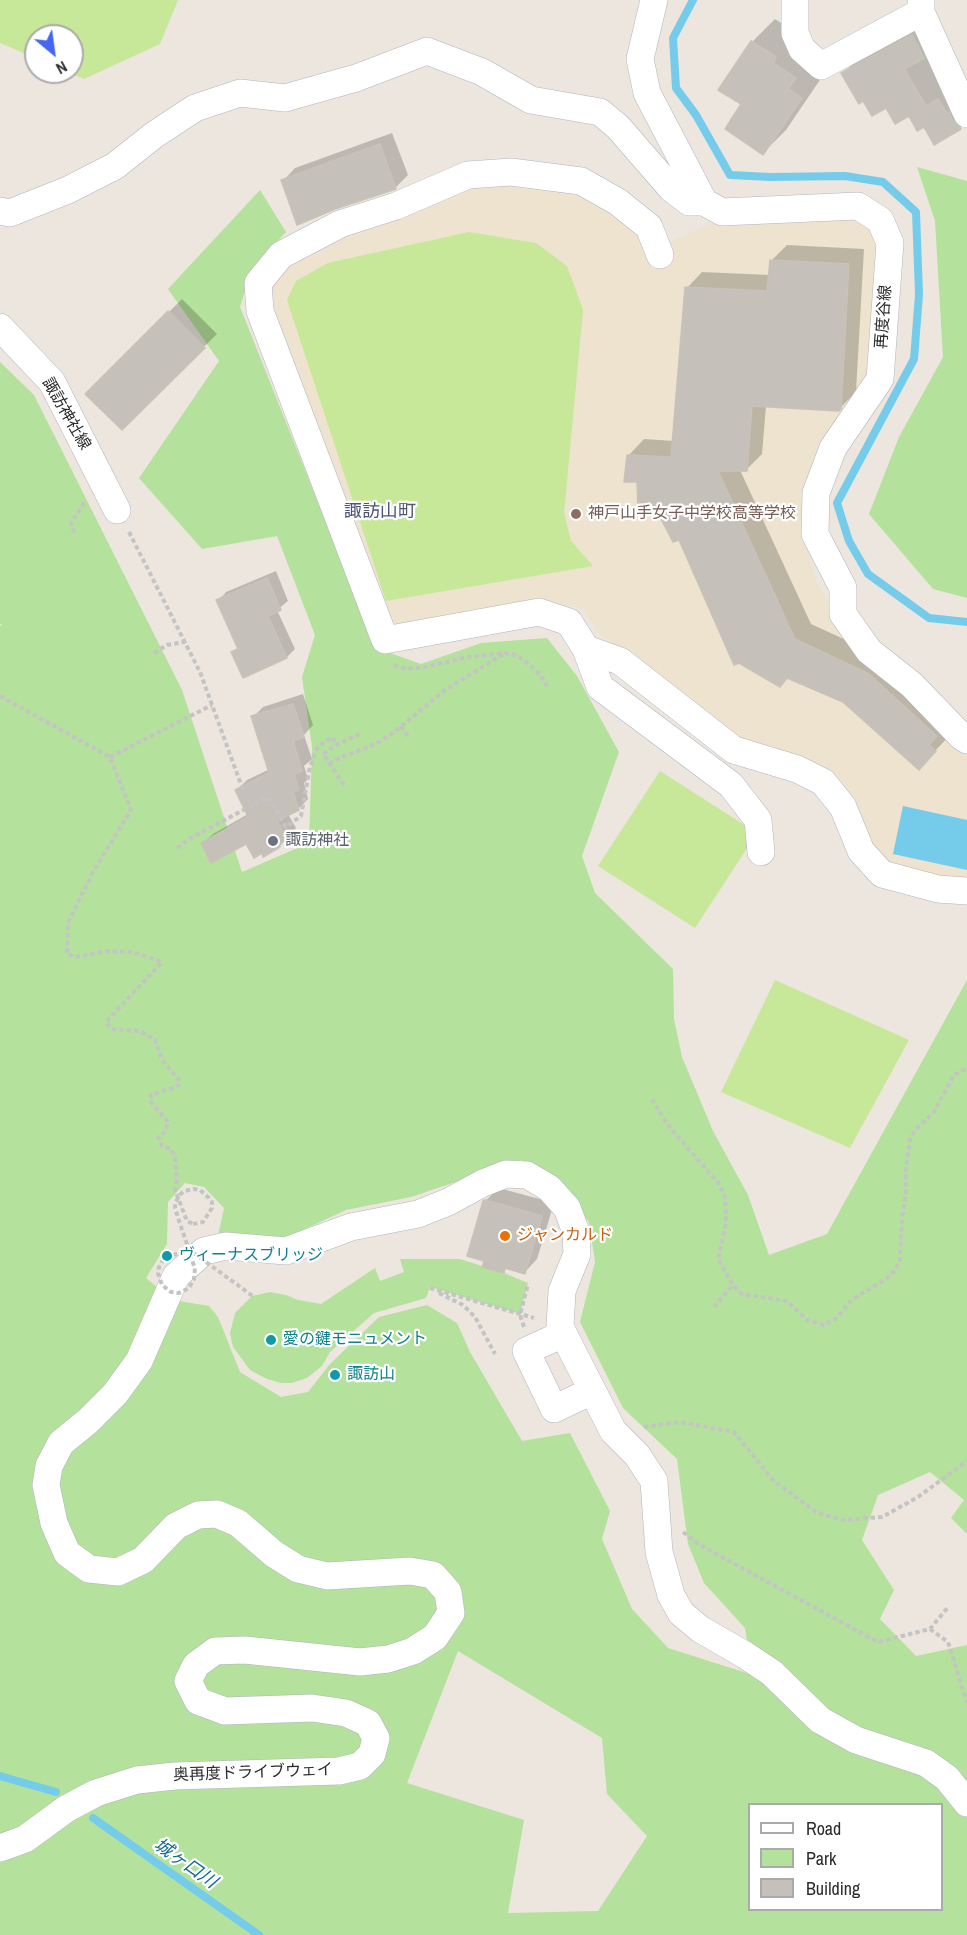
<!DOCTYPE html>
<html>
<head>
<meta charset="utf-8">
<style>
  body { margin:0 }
  #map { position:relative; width:967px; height:1935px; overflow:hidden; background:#ece6de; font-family:"Archivo Narrow",sans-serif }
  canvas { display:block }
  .legend { position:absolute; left:748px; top:1803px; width:195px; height:108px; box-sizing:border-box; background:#fff; border:2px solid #aaa; margin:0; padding:8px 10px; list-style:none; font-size:18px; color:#2b2b2b }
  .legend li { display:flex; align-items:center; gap:12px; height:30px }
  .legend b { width:30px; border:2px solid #aaa }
  .north { position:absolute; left:24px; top:24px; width:60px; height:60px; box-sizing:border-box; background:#fff; border:2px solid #aaa; border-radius:50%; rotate:151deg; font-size:16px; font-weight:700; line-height:24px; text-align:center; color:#2b2b2b }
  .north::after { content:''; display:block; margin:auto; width:21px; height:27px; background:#4466f3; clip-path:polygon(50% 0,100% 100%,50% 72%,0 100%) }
</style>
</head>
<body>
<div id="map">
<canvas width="967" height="1935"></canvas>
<ul class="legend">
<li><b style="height:8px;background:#fff"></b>Road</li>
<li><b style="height:16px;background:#b4e19c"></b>Park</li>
<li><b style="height:16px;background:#c5c0b9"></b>Building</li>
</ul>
<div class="north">N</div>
</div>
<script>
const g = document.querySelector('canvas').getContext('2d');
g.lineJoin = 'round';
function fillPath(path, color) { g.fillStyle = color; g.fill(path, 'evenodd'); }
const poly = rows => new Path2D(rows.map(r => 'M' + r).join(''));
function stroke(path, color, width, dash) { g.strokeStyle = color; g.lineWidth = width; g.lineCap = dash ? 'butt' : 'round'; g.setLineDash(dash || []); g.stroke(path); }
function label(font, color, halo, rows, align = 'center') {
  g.font = font + ' "Archivo Narrow","Noto Sans JP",sans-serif'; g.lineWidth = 4.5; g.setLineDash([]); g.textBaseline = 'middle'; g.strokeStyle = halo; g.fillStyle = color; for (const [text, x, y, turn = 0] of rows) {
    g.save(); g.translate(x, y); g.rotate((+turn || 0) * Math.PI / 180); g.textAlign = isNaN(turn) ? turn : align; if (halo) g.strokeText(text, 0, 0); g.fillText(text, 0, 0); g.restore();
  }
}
fillPath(poly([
  [476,183,573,190,639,229,649,251,710,224,860,219,875,237,873,358,865,386,804,536,816,582,861,654,904,688,952,744,967,756,967,880,936,878,884,865,869,842,852,801,739,743,598,633,584,609,547,602,390,626,266,304,269,283,288,260,343,230]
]), '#ede3ce');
fillPath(poly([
  [917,167,967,181,967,598,933,589,869,514,899,437,943,357,935,221],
  [260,190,286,232,252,269,240,307,376,648,421,664,481,643,547,638,577,676,619,752,582,856,595,893,673,969,674,1019,682,1057,713,1131,748,1195,769,1255,827,1234,967,980,967,1534,951,1518,964,1500,930,1472,878,1495,862,1540,894,1590,880,1619,916,1656,967,1645,967,1935,0,1935,0,626,2,625,0,624,0,362,34,395,182,690,242,872,309,843,312,747,302,677,315,635,277,536,202,549,139,478,219,361,168,289],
  [521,1160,558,1184,589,1222,595,1262,580,1322,623,1408,677,1459,688,1544,704,1583,745,1628,753,1675,668,1648,632,1609,602,1539,610,1511,570,1433,522,1441,470,1352,457,1323,427,1305,379,1317,330,1364,308,1392,281,1397,240,1372,218,1317,209,1306,173,1300,146,1278,167,1244,168,1202,185,1183,204,1187,224,1208,217,1240,283,1239,346,1210,411,1197],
  [458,1651,602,1738,607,1794,647,1836,598,1911,508,1913,524,1820,407,1783],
  [750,1804,942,1804,942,1910,750,1910],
  [400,1259,460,1259,504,1273,528,1283,520,1314,430,1287,426,1298,374,1313,330,1352,322,1366,307,1378,292,1383,281,1383,267,1379,250,1370,233,1347,230,1333,235,1313,252,1296,270,1292,286,1295,298,1300,321,1304,375,1268,380,1281,404,1272]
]), '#b4e19c');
fillPath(poly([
  [0,0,178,0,160,44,84,79,67,72,72,72,72,36,36,36,36,58,0,43],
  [469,232,536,243,567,266,583,310,564,513,571,541,593,566,386,601,287,300,296,281,328,263],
  [660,771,757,833,695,928,598,866],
  [775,980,909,1040,850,1148,721,1092]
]), '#c6e898');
fillPath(poly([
  [903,806,967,820,967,870,893,854]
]), '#75ccea');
fillPath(poly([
  [936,13,946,34,930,50,967,121,960,128,934,143,924,125,909,114,864,99,843,73,866,51],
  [775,19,798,34,824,74,786,130,763,153,743,104,720,89,752,42],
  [392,133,408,175,395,188,334,208,283,181,295,168],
  [787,245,864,249,856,392,838,410,766,406,762,454,746,470,740,470,811,624,885,658,951,734,919,768,680,538,658,509,639,480,629,455,644,439,674,441,687,288,702,272,770,275,771,261],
  [182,299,217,334,122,428,87,394],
  [276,571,288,601,277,610,295,649,287,657,243,676,233,653,238,647,218,601,226,592],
  [303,694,313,725,304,735,312,759,304,766,308,779,304,783,308,799,298,809,288,814,296,828,280,846,262,851,246,842,202,844,213,834,248,814,237,790,247,780,270,769,253,717,263,707],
  [499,1188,554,1203,537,1259,525,1272,508,1267,503,1272,486,1260,484,1202]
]), '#0003');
stroke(poly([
  [693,0,673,38,676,88,696,115,730,175,770,177,845,176,883,182,916,212,919,294,914,359,837,503,849,541,868,574,929,618,967,622],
  [0,1776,56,1792],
  [93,1818,259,1935]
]), '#75ccea', 8);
const building = poly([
  [912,35,924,58,904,69,926,106,938,99,947,114,949,112,953,121,961,129,934,145,924,127,917,131,909,116,895,124,886,108,872,116,863,101,859,104,841,73,912,35],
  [751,41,776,57,773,63,796,78,788,89,802,98,763,155,725,129,741,104,718,90,751,41],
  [380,144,396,189,335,209,297,225,281,180,380,144],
  [770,260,849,264,841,409,839,411,752,406,747,471,718,471,795,639,869,674,937,736,929,745,936,751,919,770,843,702,787,678,780,687,739,663,734,665,679,540,673,542,657,511,638,508,637,482,624,482,627,455,671,457,685,287,767,291,770,260],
  [168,311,205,348,122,430,85,394,168,311],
  [267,578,281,610,268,616,287,658,243,678,231,652,238,649,216,600,267,578],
  [293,704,304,737,293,741,302,771,294,774,299,790,293,792,299,810,277,821,287,839,279,844,280,847,263,857,262,853,254,858,246,844,211,863,201,843,248,817,235,790,269,773,251,716,293,704],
  [485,1200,542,1216,525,1274,505,1268,504,1273,482,1267,484,1261,467,1256,483,1201,485,1200]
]);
fillPath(building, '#c5c0b9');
stroke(building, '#c8c2b7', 1.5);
const minor = poly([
  [654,0,640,59,647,93,704,202,722,212,858,206,880,220,890,243,880,379,833,448,816,493,815,534,843,588,843,614,869,651,912,685,961,736,967,740],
  [795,0,795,33,802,49,821,66,921,12,921,0],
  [921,12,967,114],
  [0,211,10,213,68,190,115,166,154,135,195,108,240,93,285,98,356,78,427,51,482,72,531,100,600,112,618,127,671,188,689,202,704,202],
  [660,255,649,227,618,202,581,181,511,172,468,175,396,206,340,224,281,255,258,283,260,311,385,640,539,612,569,622,586,649,620,661,734,750,797,769,823,782,843,807,861,851,882,874,938,889,967,891],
  [0,327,52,382,117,510],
  [586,649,600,687,731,785,758,820,761,852],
  [563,1334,526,1351,554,1409,592,1391],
  [0,1848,25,1839,66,1809,96,1793,137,1780,175,1776,339,1771,360,1766,372,1754,376,1738,368,1723,346,1713,312,1708,225,1711,198,1701,188,1681,196,1665,215,1651,245,1650,360,1662,388,1659,413,1651,435,1637,451,1613,448,1592,433,1575,410,1571,327,1576,298,1569,274,1554,238,1523,217,1514,198,1515,176,1526,143,1560,118,1572,89,1569,67,1553,54,1523,46,1485,49,1466,61,1443,88,1421,115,1394,139,1361,176,1276,204,1251,226,1246,286,1251,351,1227,418,1214,448,1202,483,1183,506,1174,527,1175,549,1188,567,1208,576,1232,577,1254,562,1291,560,1327,613,1431,637,1455,654,1481,659,1552,671,1595,681,1613,700,1629,745,1655,772,1673,820,1720,856,1740,926,1763,947,1778,967,1803]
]);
stroke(minor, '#b1b4be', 28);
stroke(poly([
  [129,532,200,672,243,790],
  [74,533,71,523,85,502],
  [154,653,167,645,185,642],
  [394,665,406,669,426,667,467,657,505,653,516,655,530,665,540,675,548,687],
  [0,696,110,757,131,810,93,872,68,923,67,954,76,957,107,951,133,952,162,962,106,1022,111,1029,140,1031,155,1040,162,1060,180,1081,179,1085,172,1088,151,1095,150,1101,168,1122,166,1131,158,1137,162,1146,171,1149,175,1158,177,1181,175,1190,187,1221,193,1224],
  [401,726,408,737],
  [110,757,212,705],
  [329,764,339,758,376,744,398,729,445,690,505,653],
  [344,785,323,754,336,745,359,734],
  [248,799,252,806],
  [177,848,189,839,268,797,286,827,290,824,301,816,310,767,318,747,332,737,337,744],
  [652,1099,667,1124,719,1184,725,1197,726,1223,718,1259,733,1285,742,1294,787,1301,807,1320,824,1325,834,1320,853,1299,886,1279,895,1270,900,1260,902,1218,906,1194,906,1168,910,1139,916,1129,934,1112,954,1075,967,1068],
  [430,1288,534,1318],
  [439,1293,463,1305,475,1317,495,1354],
  [714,1307,733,1285],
  [524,1327,520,1315,528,1284],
  [644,1427,680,1422,734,1432,773,1480,816,1512,842,1520,882,1517,918,1497,967,1461],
  [683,1532,700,1545,878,1642,930,1629,949,1606],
  [930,1629,948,1642,967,1703]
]), '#c4c4c4', 4, [4.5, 3]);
stroke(minor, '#fff', 27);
stroke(poly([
  [193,1224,203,1222,212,1208,212,1202,209,1198,200,1190,194,1189,184,1191,180,1195,175,1203,175,1208,179,1221,188,1247,191,1257,193,1263,195,1268,194,1279,189,1288,179,1293,171,1292,162,1285,158,1273,159,1267,164,1258,167,1256,187,1252,191,1251,254,1297]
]), '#c4c4c4', 4, [4.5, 3]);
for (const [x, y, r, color] of [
  [576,514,6,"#8d6e63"],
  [273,841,6,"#6b7280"],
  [505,1236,6,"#e8710a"],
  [167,1256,6,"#0f9aa8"],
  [271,1340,6,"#0f9aa8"],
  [335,1375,6,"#0f9aa8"]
]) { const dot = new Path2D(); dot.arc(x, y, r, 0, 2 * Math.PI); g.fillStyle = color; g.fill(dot); stroke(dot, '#fff', 2); }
label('16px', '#2b2b2b', '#fff', [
  ["再度谷線",884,317,-86],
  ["諏訪神社線",66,414,60],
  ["奥再度ドライブウェイ",253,1773,-2]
]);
label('16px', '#785e54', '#fff', [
  ["神戸山手女子中学校高等学校",588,514]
], 'left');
label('16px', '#5b616d', '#fff', [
  ["諏訪神社",285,841]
], 'left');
label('16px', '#c56008', '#fff', [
  ["ジャンカルド",517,1236]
], 'left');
label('16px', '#0d838f', '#fff', [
  ["ヴィーナスブリッジ",179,1256],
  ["愛の鍵モニュメント",283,1340],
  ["諏訪山",347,1375]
], 'left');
label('18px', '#4d557a', '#fff', [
  ["諏訪山町",380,512]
]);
label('italic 18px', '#126b97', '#fff', [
  ["城ヶ口川",185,1864,35]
]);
</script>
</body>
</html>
